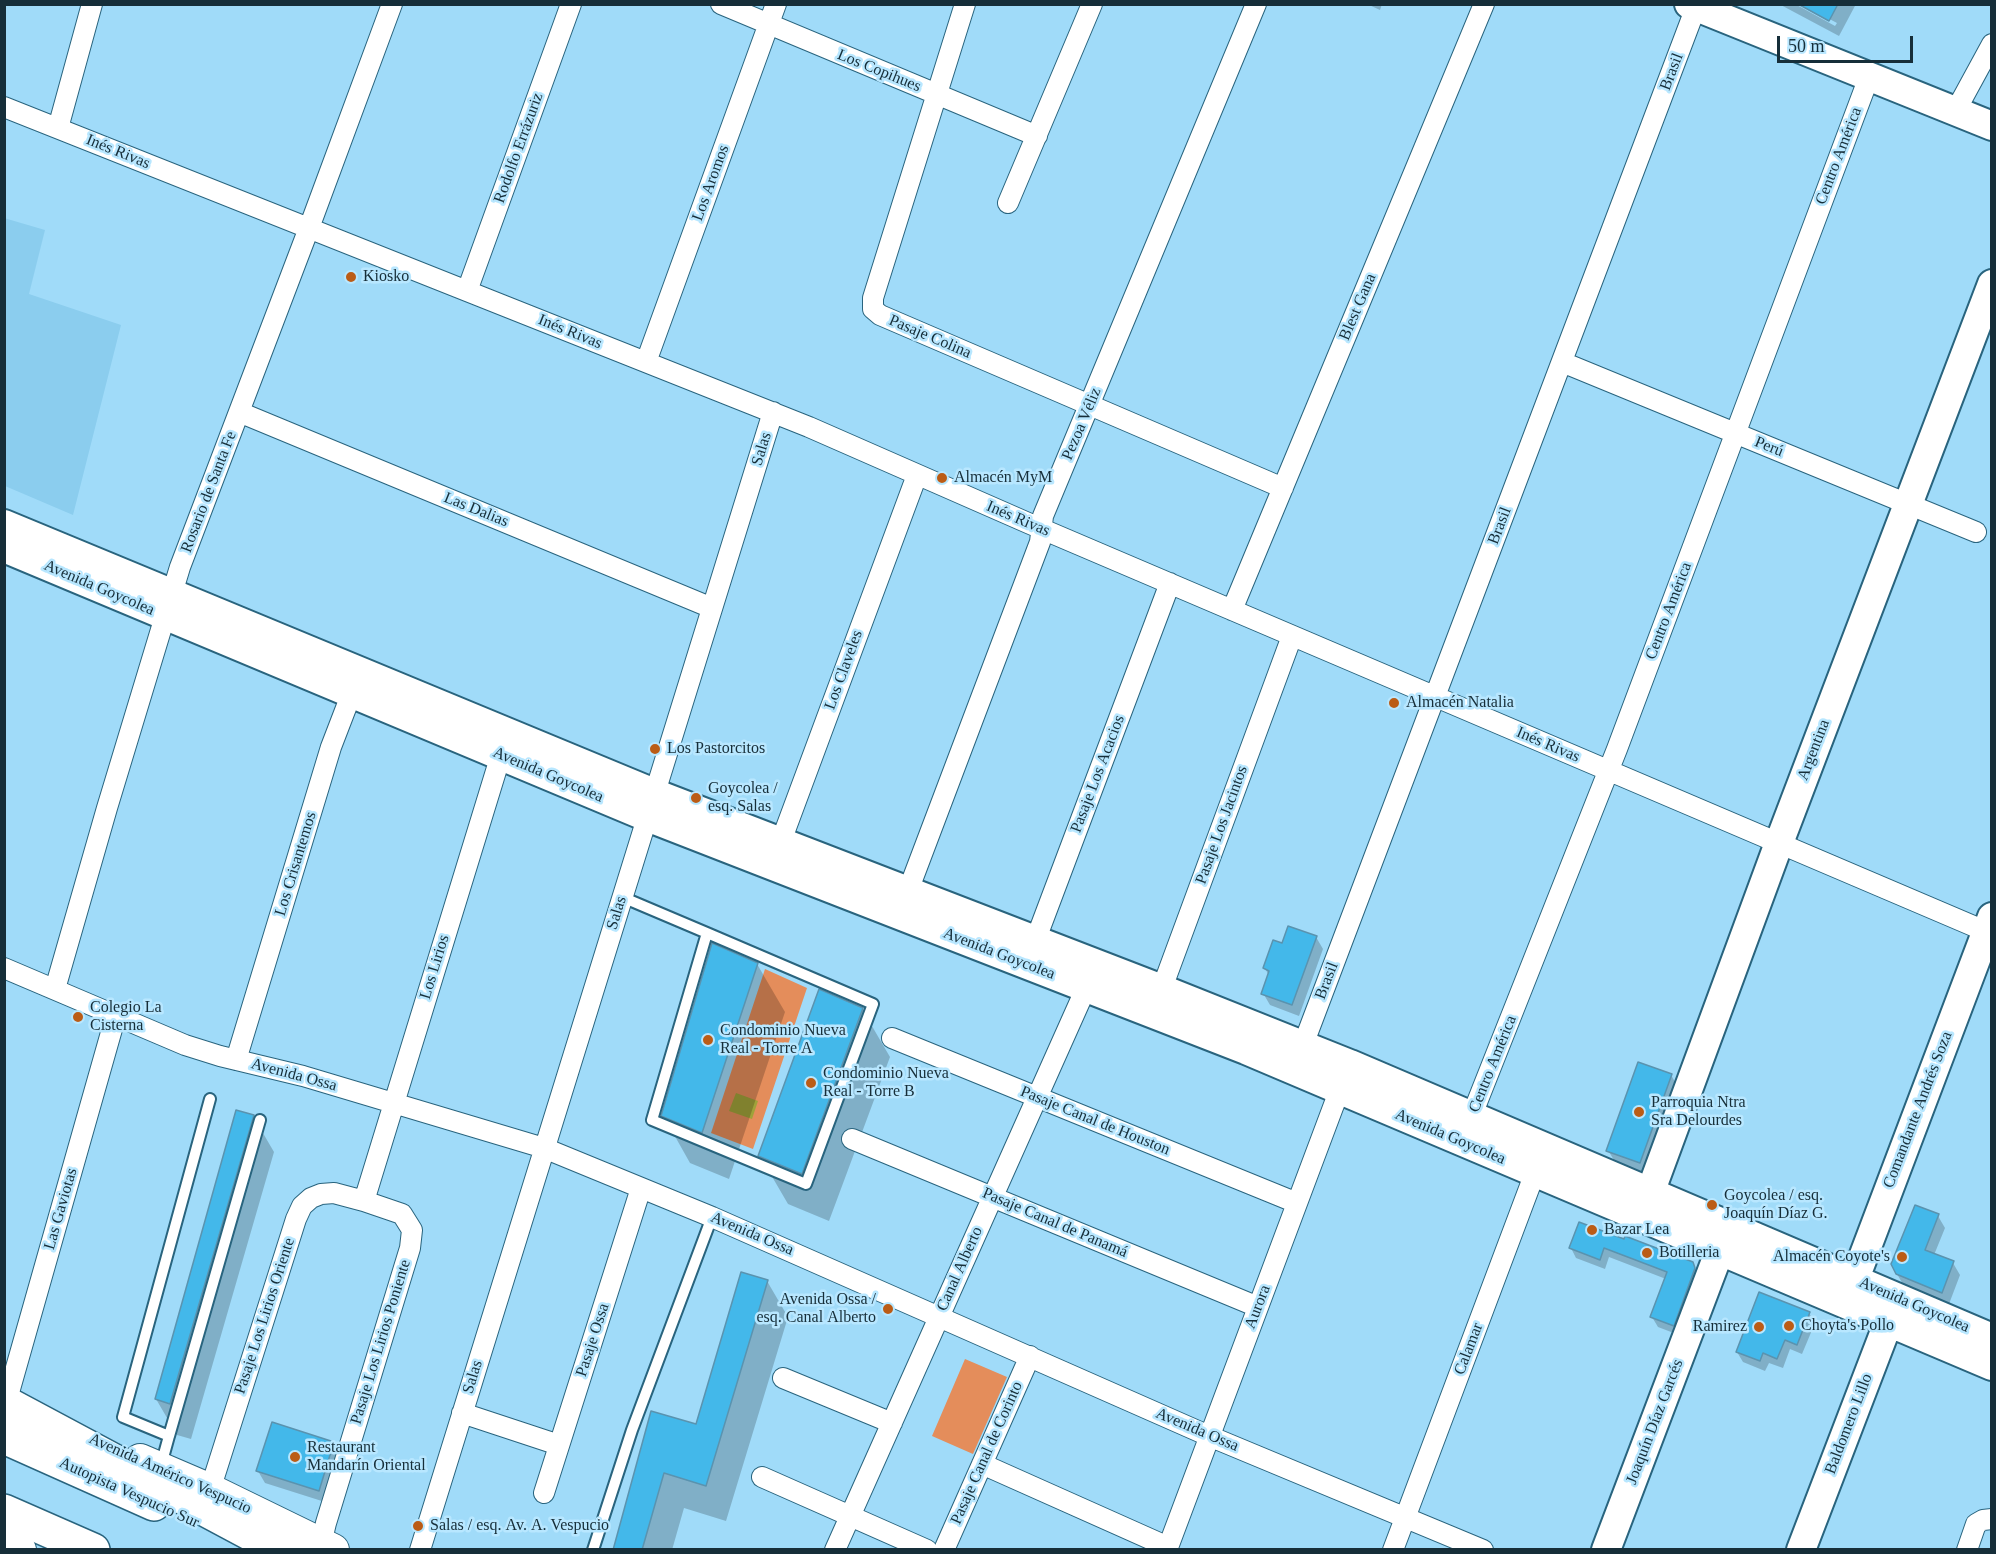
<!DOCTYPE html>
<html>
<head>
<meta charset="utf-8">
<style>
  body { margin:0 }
  #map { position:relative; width:1996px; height:1554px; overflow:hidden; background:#a0dbf9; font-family:"Times New Roman",serif }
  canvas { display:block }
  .frame { position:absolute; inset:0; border:6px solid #162e39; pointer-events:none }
  .scale { position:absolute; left:1777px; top:36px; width:136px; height:27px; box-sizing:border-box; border:3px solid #162e39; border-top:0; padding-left:8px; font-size:18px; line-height:21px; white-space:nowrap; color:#162e39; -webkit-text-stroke:4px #b8e7ff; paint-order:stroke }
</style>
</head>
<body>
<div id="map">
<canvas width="1996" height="1554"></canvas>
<div class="frame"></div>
<div class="scale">50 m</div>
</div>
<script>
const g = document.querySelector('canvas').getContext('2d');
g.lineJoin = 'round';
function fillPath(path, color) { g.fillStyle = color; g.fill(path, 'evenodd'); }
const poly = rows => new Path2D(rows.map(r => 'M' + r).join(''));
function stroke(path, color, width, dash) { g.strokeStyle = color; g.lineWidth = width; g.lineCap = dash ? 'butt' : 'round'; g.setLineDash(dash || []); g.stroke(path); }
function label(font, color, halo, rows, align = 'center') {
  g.font = font + ' "Times New Roman",serif'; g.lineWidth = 5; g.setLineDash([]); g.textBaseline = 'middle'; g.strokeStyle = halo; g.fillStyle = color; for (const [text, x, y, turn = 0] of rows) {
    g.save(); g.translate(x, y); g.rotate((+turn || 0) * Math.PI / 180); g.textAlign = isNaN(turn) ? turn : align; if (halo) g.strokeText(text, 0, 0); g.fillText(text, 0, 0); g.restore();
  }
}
fillPath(poly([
  [4,218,45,230,29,294,121,325,73,515,5,486]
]), '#8bcdee');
fillPath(poly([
  [765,969,807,988,753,1149,711,1133],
  [965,1359,1007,1377,973,1454,932,1436]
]), '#e48d5b');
fillPath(poly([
  [736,1093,758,1101,752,1119,729,1111]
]), '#a0a23a');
fillPath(poly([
  [1367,4,1382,4,1380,10],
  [1779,4,1795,4,1835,26,1837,23,1801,4,1856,4,1839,36],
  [1316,937,1323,949,1299,1016,1270,1005,1263,993,1269,976,1265,968,1282,945],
  [757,964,785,1012,729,1179,690,1163,663,1115],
  [862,1009,890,1057,829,1221,788,1204,760,1156],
  [1671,1075,1678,1087,1647,1174,1615,1162,1608,1150],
  [253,1116,274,1152,191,1439,177,1435,156,1399],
  [1938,1216,1945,1228,1934,1255,1953,1263,1960,1275,1949,1304,1904,1286,1897,1274],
  [1625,1241,1692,1263,1698,1273,1679,1335,1658,1327,1652,1317,1666,1279,1609,1257,1605,1269,1576,1258,1571,1248],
  [767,1281,788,1317,726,1521,684,1508,672,1550,614,1550,652,1413,697,1425],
  [1809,1313,1815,1323,1802,1354,1790,1349,1783,1368,1769,1363,1765,1371,1743,1362,1737,1352],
  [333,1443,340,1455,325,1502,265,1483,258,1471]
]), '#0003');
const building = poly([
  [1798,4,1838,4,1829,21,1798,4],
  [1288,926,1317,936,1292,1005,1261,994,1269,971,1263,968,1273,940,1282,943,1288,926],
  [712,943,758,963,702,1133,661,1116,712,943],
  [819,989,863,1008,802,1174,758,1156,819,989],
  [1638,1062,1672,1074,1640,1163,1606,1151,1638,1062],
  [236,1110,254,1115,170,1404,155,1399,236,1110],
  [1915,1205,1939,1214,1925,1250,1954,1261,1942,1293,1896,1274,1891,1264,1915,1205],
  [1579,1222,1624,1239,1625,1236,1693,1262,1695,1268,1674,1326,1650,1317,1667,1272,1604,1248,1600,1260,1569,1248,1579,1222],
  [741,1272,768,1280,706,1486,664,1473,642,1550,613,1550,651,1411,696,1424,741,1272],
  [1759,1292,1810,1312,1797,1345,1785,1340,1777,1359,1763,1353,1760,1361,1736,1352,1759,1292],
  [272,1422,334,1442,319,1491,256,1471,272,1422]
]);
fillPath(building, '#43b8ea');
stroke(building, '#5a93af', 1.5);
const lane = poly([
  [622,897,707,933,873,1004,806,1184,652,1120,707,933],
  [210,1099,123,1417,169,1436,260,1120],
  [161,1465,169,1436],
  [593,1550,632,1430,712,1217]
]);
const street = poly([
  [721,4,1037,136],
  [965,4,873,298,873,309,880,315,1283,488],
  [4,107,809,427,1028,523,1992,934],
  [1955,112,1992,44],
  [58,128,92,4],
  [1008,203,1092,4],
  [467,291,571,4],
  [646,362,776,4],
  [1562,362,1976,532],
  [239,412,712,608],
  [1232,610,1484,4],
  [777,852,917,475],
  [900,901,908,891,1040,542,1043,516,1256,4],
  [1031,952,1170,583],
  [4,968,185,1045,220,1056,303,1076,544,1148,712,1217,1209,1436,1483,1550],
  [55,989,107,808,180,567,309,228,392,4],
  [1158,999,1292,636],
  [892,1038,1297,1203],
  [1303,1045,1696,7],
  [236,1060,331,747,356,682],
  [1468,1125,1617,749,1869,77],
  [852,1139,1258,1307],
  [364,1201,504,745],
  [783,1378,892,1423],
  [6,1403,116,1015],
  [462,1413,559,1445],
  [982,1464,1168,1547],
  [762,1477,927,1550],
  [210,1490,296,1219,302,1206,311,1198,321,1194,334,1193,364,1201,402,1214,412,1230,410,1248,326,1523,321,1544],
  [544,1493,641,1188],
  [420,1550,773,412],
  [835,1550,1086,988],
  [944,1550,1030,1356],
  [1167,1550,1344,1078],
  [1393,1550,1539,1162],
  [1967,1550,1976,1524,1983,1520,1992,1519]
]);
const secondary = poly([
  [1689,4,1992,126],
  [4,524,654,793,1162,989,1350,1064,1992,1338],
  [4,548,647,817,1246,1050,1992,1366],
  [1650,1193,1779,843,1992,284],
  [1848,1297,1992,917],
  [1606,1550,1726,1234],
  [1801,1550,1895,1305]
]);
const primary = poly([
  [140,1460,210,1490,333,1550],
  [4,1542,20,1550]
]);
const highway = poly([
  [6,1403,281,1550],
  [4,1437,154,1504],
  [4,1511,93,1550]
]);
stroke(lane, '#29647e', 14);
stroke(street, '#29647e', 22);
stroke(secondary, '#29647e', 32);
stroke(primary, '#29647e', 34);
stroke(highway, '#29647e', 36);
stroke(lane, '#fff', 10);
stroke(street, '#fff', 20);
stroke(secondary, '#fff', 28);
stroke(primary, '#fff', 32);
stroke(highway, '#fff', 33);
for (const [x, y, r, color] of [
  [351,277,6,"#bb5c16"],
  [942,478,6,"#bb5c16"],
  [1394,703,6,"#bb5c16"],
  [655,749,6,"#bb5c16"],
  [696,798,6,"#bb5c16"],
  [78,1017,6,"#bb5c16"],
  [708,1040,6,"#bb5c16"],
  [811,1083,6,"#bb5c16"],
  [1639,1112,6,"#bb5c16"],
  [1712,1205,6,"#bb5c16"],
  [1592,1230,6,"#bb5c16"],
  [1647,1253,6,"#bb5c16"],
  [1902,1257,6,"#bb5c16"],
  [888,1309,6,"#bb5c16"],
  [1789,1326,6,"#bb5c16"],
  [1759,1327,6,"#bb5c16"],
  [295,1457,6,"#bb5c16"],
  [418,1526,6,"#bb5c16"]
]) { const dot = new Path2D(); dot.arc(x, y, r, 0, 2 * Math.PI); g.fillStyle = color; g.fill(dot); stroke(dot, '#b8e7ff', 2); }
label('16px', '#162e39', '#b8e7ff', [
  ["Los Copihues",879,71,22],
  ["Brasil",1672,72,-69],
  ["Rodolfo Errázuriz",519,148,-70],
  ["Inés Rivas",118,152,22],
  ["Centro América",1839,156,-69],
  ["Los Aromos",711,183,-70],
  ["Blest Gana",1358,307,-67],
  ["Inés Rivas",570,332,22],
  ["Pasaje Colina",930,337,23],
  ["Pezoa Véliz",1082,424,-67],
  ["Perú",1769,447,22],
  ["Salas",762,449,-73],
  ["Rosario de Santa Fe",209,492,-69],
  ["Las Dalias",476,510,22],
  ["Inés Rivas",1018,519,23],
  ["Brasil",1500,526,-69],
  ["Avenida Goycolea",99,588,23],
  ["Centro América",1669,611,-69],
  ["Los Claveles",844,670,-70],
  ["Inés Rivas",1548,745,23],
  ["Argentina",1814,750,-69],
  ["Pasaje Los Acacios",1098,774,-69],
  ["Avenida Goycolea",548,775,23],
  ["Pasaje Los Jacintos",1222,825,-70],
  ["Los Crisantemos",296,864,-73],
  ["Salas",617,913,-73],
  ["Avenida Goycolea",999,954,21],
  ["Los Lirios",435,967,-73],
  ["Brasil",1327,981,-69],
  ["Centro América",1493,1064,-68],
  ["Avenida Ossa",294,1075,15],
  ["Comandante Andrés Soza",1918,1110,-69],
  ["Pasaje Canal de Houston",1095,1121,22],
  ["Avenida Goycolea",1450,1137,23],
  ["Las Gaviotas",61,1209,-74],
  ["Pasaje Canal de Panamá",1055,1223,23],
  ["Avenida Ossa",752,1234,23],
  ["Canal Alberto",960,1269,-66],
  ["Avenida Goycolea",1914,1305,23],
  ["Aurora",1258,1307,-69],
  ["Pasaje Los Lirios Oriente",265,1316,-72],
  ["Pasaje Ossa",593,1340,-72],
  ["Pasaje Los Lirios Poniente",381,1342,-73],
  ["Calamar",1469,1349,-69],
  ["Salas",473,1377,-73],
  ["Joaquín Díaz Garcés",1655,1422,-69],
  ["Baldomero Lillo",1849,1424,-69],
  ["Avenida Ossa",1197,1430,23],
  ["Pasaje Canal de Corinto",987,1453,-66],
  ["Avenida Américo Vespucio",170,1474,24],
  ["Autopista Vespucio Sur",129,1493,24]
]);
label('16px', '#162e39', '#b8e7ff', [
  ["Kiosko",363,277],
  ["Almacén MyM",954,478],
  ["Almacén Natalia",1406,703],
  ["Los Pastorcitos",667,749],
  ["Goycolea /",708,789],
  ["esq. Salas",708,807],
  ["Colegio La",90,1008],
  ["Cisterna",90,1026],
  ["Condominio Nueva",720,1031],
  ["Real - Torre A",720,1049],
  ["Condominio Nueva",823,1074],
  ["Real - Torre B",823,1092],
  ["Parroquia Ntra",1651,1103],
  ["Sra Delourdes",1651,1121],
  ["Goycolea / esq.",1724,1196],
  ["Joaquín Díaz G.",1724,1214],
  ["Bazar Lea",1604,1230],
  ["Botilleria",1659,1253],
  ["Almacén Coyote's",1890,1257,"right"],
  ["Avenida Ossa /",876,1300,"right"],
  ["esq. Canal Alberto",876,1318,"right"],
  ["Choyta's Pollo",1801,1326],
  ["Ramirez",1747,1327,"right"],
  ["Restaurant",307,1448],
  ["Mandarín Oriental",307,1466],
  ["Salas / esq. Av. A. Vespucio",430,1526]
], 'left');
</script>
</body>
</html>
